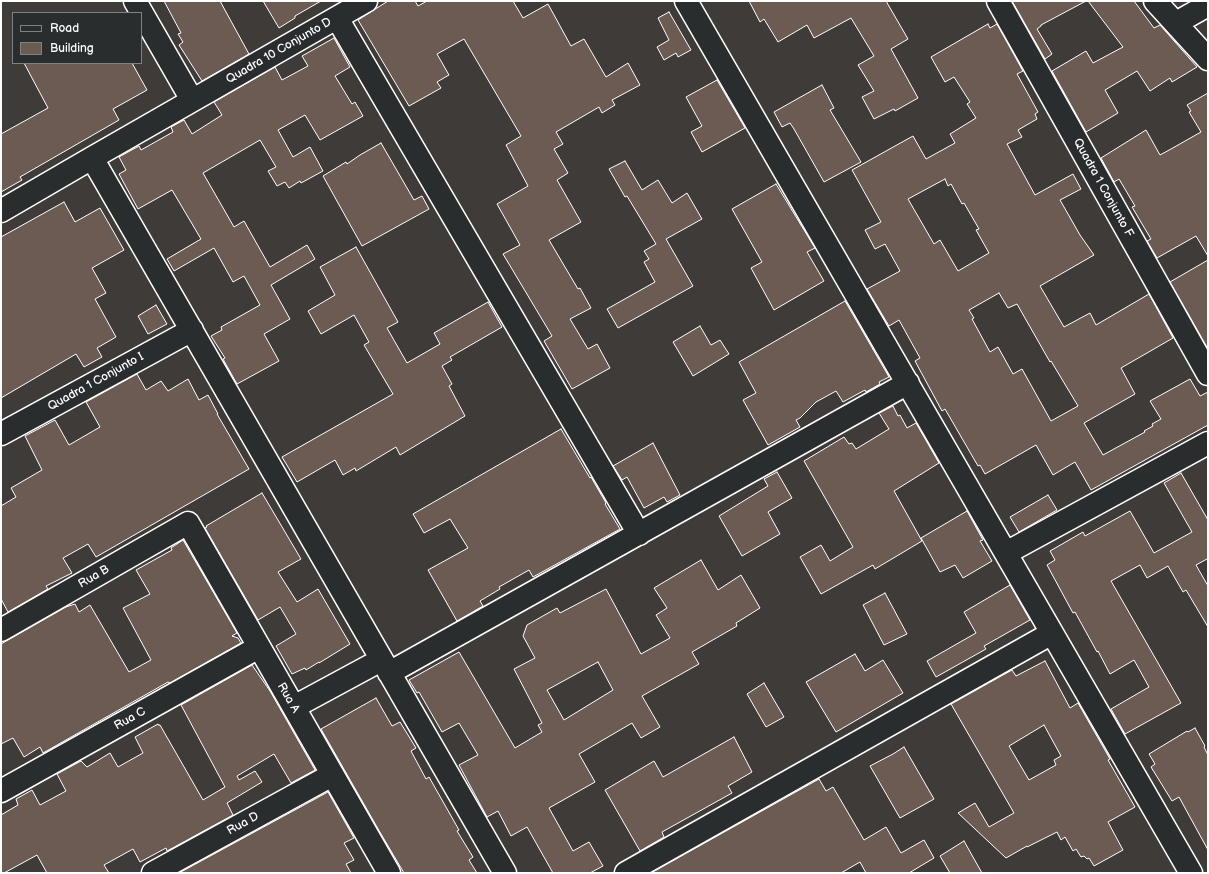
<!DOCTYPE html>
<html>
<head>
<meta charset="utf-8">
<style>
  body { margin:0 }
  #map { position:relative; width:1209px; height:874px; overflow:hidden; background:#3e3b39; font-family:"Balsamiq Sans",sans-serif }
  canvas { display:block }
  .frame { position:absolute; inset:0; border:2px solid #fff; pointer-events:none }
  .legend { position:absolute; left:12px; top:12px; width:130px; height:52px; box-sizing:border-box; background:#2a2d2e; border:1px solid #7f8182; margin:0; padding:5px 7px; list-style:none; font-size:12px; color:#fff }
  .legend li { display:flex; align-items:center; gap:8px; height:20px }
  .legend b { width:20px; border:1px solid #7f8182 }
</style>
</head>
<body>
<div id="map">
<canvas width="1209" height="874"></canvas>
<div class="frame"></div>
<ul class="legend">
<li><b style="height:5px;background:#2a2d2e"></b>Road</li>
<li><b style="height:11px;background:#6b5b52"></b>Building</li>
</ul>
</div>
<script>
const g = document.querySelector('canvas').getContext('2d');
g.lineJoin = 'round';
function fillPath(path, color) { g.fillStyle = color; g.fill(path, 'evenodd'); }
const poly = rows => new Path2D(rows.map(r => 'M' + r).join(''));
function stroke(path, color, width, dash) { g.strokeStyle = color; g.lineWidth = width; g.lineCap = dash ? 'butt' : 'round'; g.setLineDash(dash || []); g.stroke(path); }
function label(font, color, halo, rows, align = 'center') {
  g.font = font + ' "Balsamiq Sans",sans-serif'; g.lineWidth = 3; g.setLineDash([]); g.textBaseline = 'middle'; g.strokeStyle = halo; g.fillStyle = color; for (const [text, x, y, turn = 0] of rows) {
    g.save(); g.translate(x, y); g.rotate((+turn || 0) * Math.PI / 180); g.textAlign = isNaN(turn) ? turn : align; if (halo) g.strokeText(text, 0, 0); g.fillText(text, 0, 0); g.restore();
  }
}
const building = poly([
  [164,1,220,1,249,54,202,81,179,45,183,42,178,34,181,33,164,1],
  [263,1,321,1,295,16,295,18,279,28,263,1],
  [388,1,415,1,418,6,427,1,513,1,523,18,548,4,571,46,584,39,606,77,628,63,640,85,612,100,615,105,602,113,599,107,556,132,563,144,554,149,568,173,557,180,581,222,549,240,578,289,580,288,591,308,570,319,588,349,597,344,610,368,572,389,544,341,552,336,503,254,520,245,497,204,528,186,506,145,521,136,464,39,437,54,449,75,437,82,441,88,409,106,358,20,388,1],
  [749,1,886,1,908,39,891,49,918,98,895,111,894,109,874,119,862,97,874,91,858,65,874,56,851,18,814,38,807,25,778,42,764,19,760,22,749,1],
  [1012,1,1086,1,1041,25,1041,26,1037,29,1052,54,1045,59,1012,1],
  [1088,1,1134,1,1154,28,1160,25,1197,67,1172,82,1170,78,1150,91,1137,71,1105,90,1118,113,1086,132,1052,71,1086,51,1093,63,1123,47,1088,1],
  [669,12,691,50,678,57,676,53,664,60,657,47,669,40,658,18,669,12],
  [988,24,990,28,997,24,1023,71,1017,74,1038,112,1035,114,1037,119,1018,130,1022,137,1007,144,1024,175,1035,195,1073,174,1081,189,1060,200,1080,235,1094,255,1040,286,1064,327,1090,313,1096,325,1149,294,1173,338,1121,368,1135,394,1084,423,1103,455,1145,432,1144,431,1153,426,1152,424,1161,419,1150,401,1190,379,1200,396,1208,392,1208,425,1091,490,1075,462,1053,475,1036,445,985,474,980,465,978,466,945,409,942,411,915,361,920,358,899,320,889,326,867,289,900,271,885,244,875,249,865,230,881,222,852,170,913,136,926,159,955,143,950,134,976,118,967,104,970,102,954,77,945,82,931,57,988,24],
  [945,179,948,186,951,184,962,204,964,203,979,229,976,230,989,253,958,271,940,240,934,244,908,199,945,179],
  [999,293,1008,308,1017,304,1050,362,1051,361,1078,406,1051,421,1022,369,1013,374,998,347,990,352,972,319,974,318,969,310,999,293],
  [334,38,350,67,335,76,352,104,355,102,363,116,320,140,305,115,278,130,293,157,310,147,323,171,301,183,300,181,289,188,285,182,277,186,268,171,276,167,260,140,203,173,234,227,244,221,270,267,307,245,315,259,271,285,290,319,264,334,279,361,237,384,223,359,225,358,211,336,222,330,221,327,260,305,244,276,233,282,214,248,174,271,167,259,201,239,172,190,138,209,119,174,126,170,119,157,139,146,141,150,173,132,171,127,184,120,192,134,222,115,214,102,275,67,282,80,308,66,302,56,334,38],
  [24,63,132,63,147,90,113,109,119,120,20,177,22,180,1,192,1,134,48,108,24,63],
  [717,80,745,128,702,152,691,132,702,126,686,97,717,80],
  [822,85,834,108,830,110,861,162,824,182,794,129,790,123,782,127,774,112,822,85],
  [1208,93,1208,256,1196,236,1157,258,1147,241,1151,239,1132,207,1135,206,1119,179,1114,182,1101,158,1146,130,1160,155,1171,149,1201,132,1189,112,1191,111,1187,105,1208,93],
  [381,143,414,200,422,196,429,209,362,246,323,176,346,162,347,164,360,155,381,143],
  [625,161,642,190,658,180,672,203,687,193,702,219,666,239,693,286,618,328,607,309,655,282,644,262,649,259,644,251,656,244,627,196,625,197,609,169,625,161],
  [776,184,815,248,807,252,824,281,774,310,751,268,762,262,732,209,776,184],
  [64,202,75,222,100,208,124,250,92,268,106,293,95,299,116,337,97,348,102,357,84,367,76,354,1,398,1,237,64,202],
  [356,247,398,322,387,328,407,363,440,344,434,333,488,302,502,327,450,357,452,360,442,366,452,384,449,386,465,416,400,455,396,447,356,471,355,468,343,475,335,460,297,482,282,457,393,394,364,345,369,342,354,315,321,334,308,311,335,295,320,267,356,247],
  [1208,260,1208,349,1170,282,1208,260],
  [845,301,889,377,879,382,880,384,866,392,865,390,843,402,836,391,816,402,800,418,796,420,800,427,768,445,743,400,756,393,739,362,845,301],
  [156,305,167,324,148,334,138,316,156,305],
  [700,326,711,345,720,340,729,354,693,376,673,342,700,326],
  [137,374,146,390,161,381,168,391,188,379,199,400,208,395,218,414,217,414,249,469,96,557,88,544,63,558,72,573,46,586,48,589,8,612,1,599,1,506,16,497,11,488,42,470,25,436,55,420,69,445,100,427,86,402,137,374],
  [893,406,898,416,900,415,907,428,916,423,939,463,894,491,922,541,875,569,873,565,821,594,800,557,821,545,830,561,853,547,804,461,844,437,849,444,852,443,856,449,889,429,879,413,893,406],
  [561,429,590,478,591,477,606,503,605,504,620,529,533,577,529,570,499,587,500,589,480,601,483,606,457,621,428,570,468,548,450,519,424,533,413,514,561,429],
  [653,443,680,495,667,502,664,497,644,508,627,477,622,480,613,466,653,443],
  [777,472,792,498,768,512,780,534,742,556,719,516,768,486,764,479,777,472],
  [1181,473,1208,520,1208,560,1207,559,1196,565,1208,586,1208,627,1186,590,1183,592,1168,566,1147,578,1140,565,1111,581,1181,703,1125,734,1111,709,1149,687,1134,660,1110,674,1098,651,1097,652,1075,612,1073,613,1047,565,1055,560,1050,551,1083,532,1085,536,1130,511,1154,553,1192,532,1164,483,1181,473],
  [262,493,301,559,278,572,297,602,318,589,350,644,319,663,319,662,306,670,305,668,292,674,276,646,296,634,280,607,258,620,205,528,207,527,206,526,262,493],
  [1048,495,1057,510,1019,532,1010,517,1048,495],
  [967,511,983,540,980,541,992,561,963,578,955,565,940,572,921,538,967,511],
  [183,540,237,633,232,636,238,638,241,643,170,683,168,682,43,753,40,747,24,757,13,738,1,744,1,644,66,607,75,604,79,612,90,605,129,672,151,660,123,608,150,594,136,570,172,550,171,548,183,540],
  [701,560,718,590,741,575,760,608,736,623,737,626,692,652,699,664,642,696,660,727,641,738,632,723,579,754,595,782,549,808,573,851,589,842,603,866,590,873,553,873,527,827,511,836,498,811,487,817,459,765,478,755,459,723,442,732,419,692,417,693,409,680,459,652,515,748,542,732,538,725,542,723,514,669,535,658,523,636,527,625,557,608,560,613,606,589,641,654,670,638,656,615,667,608,654,588,701,560],
  [598,662,613,690,564,720,547,690,598,662],
  [1010,585,1030,620,984,646,986,649,936,677,927,661,976,633,964,612,1010,585],
  [885,593,907,634,884,645,863,605,885,593],
  [855,654,865,671,883,660,903,693,836,732,806,682,855,654],
  [1045,661,1070,708,1078,703,1110,759,1108,760,1135,807,1108,822,1123,850,1094,866,1089,858,1087,859,1084,856,1081,857,1076,849,1073,851,1065,837,1061,840,1057,832,1027,847,1027,846,1006,858,958,813,975,803,989,827,1014,813,951,704,1012,670,1016,676,1045,661],
  [1044,725,1061,756,1054,760,1056,765,1029,780,1009,746,1044,725],
  [252,665,270,691,315,770,291,783,274,754,237,776,239,780,255,771,262,782,227,803,233,815,167,851,166,848,140,862,133,849,104,865,109,873,47,873,37,855,4,873,1,873,1,815,18,805,16,799,32,790,40,805,66,791,57,774,81,761,87,767,110,753,118,767,143,753,135,737,158,724,158,725,160,725,203,800,225,787,181,705,252,665],
  [764,683,784,717,766,727,747,694,764,683],
  [376,698,392,726,400,722,416,748,411,751,426,779,429,777,459,830,457,831,473,857,469,860,477,873,404,873,381,834,321,729,376,698],
  [1195,728,1205,746,1204,747,1208,755,1208,850,1179,797,1172,801,1151,767,1155,764,1149,754,1187,731,1188,732,1195,728],
  [734,737,752,772,728,786,732,793,662,832,664,837,640,851,605,790,654,761,663,777,734,737],
  [904,747,934,799,900,818,870,766,893,754,904,747],
  [819,779,826,791,833,787,864,840,886,827,901,853,924,840,934,858,909,873,866,873,860,862,841,873,651,873,819,779],
  [328,792,354,838,344,843,354,860,346,864,351,873,179,873,328,792],
  [964,841,982,873,950,873,940,856,964,841]
]);
fillPath(building, '#6b5b52');
stroke(building, '#fff', 1);
const minor = poly([
  [135,1,192,100],
  [686,1,1191,873],
  [998,1,1208,374],
  [1155,1,1208,59],
  [337,18,639,534],
  [1176,23,1208,5],
  [92,158,505,873],
  [1,211,92,158,366,1],
  [1,434,192,330],
  [1006,553,1208,443],
  [1,630,188,523,389,873],
  [389,673,908,383],
  [294,707,381,660],
  [1,791,259,647],
  [153,873,332,775],
  [626,873,1052,633]
]);
stroke(minor, '#fff', 25);
stroke(minor, '#2a2d2e', 22);
label('12px', '#fff', '#2a2d2e', [
  ["Quadra 10 Conjunto D",279,51,-30],
  ["Quadra 1 Conjunto F",1103,188,61],
  ["Quadra 1 Conjunto I",96,382,-29],
  ["Rua B",94,577,-30],
  ["Rua A",288,698,60],
  ["Rua C",130,719,-29],
  ["Rua D",243,824,-29]
]);
</script>
</body>
</html>
